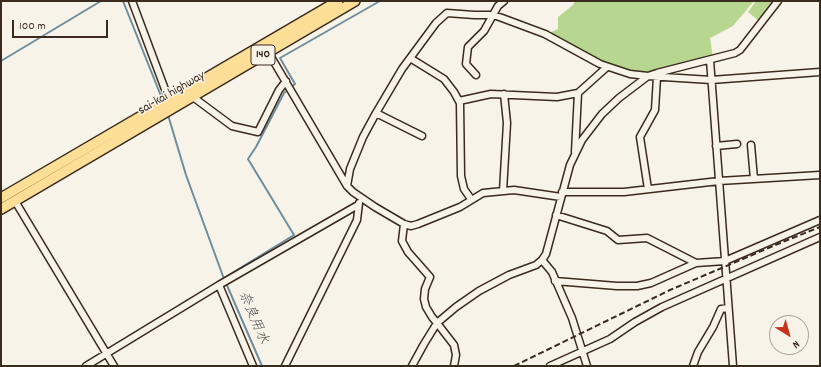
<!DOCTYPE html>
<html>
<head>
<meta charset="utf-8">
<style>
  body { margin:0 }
  #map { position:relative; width:821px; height:367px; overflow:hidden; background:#f7f3e8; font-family:Dekko,sans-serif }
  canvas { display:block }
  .frame { position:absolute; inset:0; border:2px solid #3b2a1e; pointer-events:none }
  .north { position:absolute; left:769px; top:315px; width:40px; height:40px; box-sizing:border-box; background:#f7f3e8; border:1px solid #aca397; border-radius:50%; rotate:143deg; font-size:11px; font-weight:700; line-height:16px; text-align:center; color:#3b2a1e }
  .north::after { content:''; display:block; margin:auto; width:14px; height:18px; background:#c8321e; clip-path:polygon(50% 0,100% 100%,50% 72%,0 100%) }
  .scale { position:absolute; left:12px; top:20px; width:96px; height:18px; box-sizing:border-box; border:2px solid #3b2a1e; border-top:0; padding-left:5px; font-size:12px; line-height:14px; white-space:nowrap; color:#3b2a1e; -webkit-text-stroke:3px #f7f3e8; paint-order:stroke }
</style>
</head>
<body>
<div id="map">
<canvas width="821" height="367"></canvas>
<div class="frame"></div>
<div class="north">N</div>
<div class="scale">100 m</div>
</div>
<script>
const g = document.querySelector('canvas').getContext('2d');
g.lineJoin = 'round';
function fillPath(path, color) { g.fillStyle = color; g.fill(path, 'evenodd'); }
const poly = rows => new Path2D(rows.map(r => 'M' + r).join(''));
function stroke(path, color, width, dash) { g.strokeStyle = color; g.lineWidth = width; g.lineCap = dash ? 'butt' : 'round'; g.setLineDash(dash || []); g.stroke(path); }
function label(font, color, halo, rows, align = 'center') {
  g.font = font + ' Dekko,"Klee One",sans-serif'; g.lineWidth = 3; g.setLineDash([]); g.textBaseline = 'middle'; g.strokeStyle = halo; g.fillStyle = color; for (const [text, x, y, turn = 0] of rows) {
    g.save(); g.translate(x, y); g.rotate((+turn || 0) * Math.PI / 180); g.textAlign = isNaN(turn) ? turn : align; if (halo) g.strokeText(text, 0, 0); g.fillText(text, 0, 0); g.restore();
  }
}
fillPath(poly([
  [575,1,754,1,733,26,710,38,713,58,649,75,628,70,600,61,549,33,558,29,558,17,573,5],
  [756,1,774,1,759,21,748,12]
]), '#b7d68f');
stroke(poly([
  [123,1,163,101],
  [1,61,101,1],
  [168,115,186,175,224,279],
  [224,278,294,235,248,159,256,147,284,93,295,84,280,58,380,1],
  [226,283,262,366]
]), '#708d9e', 2);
const minor = poly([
  [132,1,169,100],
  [267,50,347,186,353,192,375,207,404,224,411,226,418,224,460,207,483,193,514,190,561,197],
  [410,58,444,79,454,92,460,103,461,176,464,189,471,199],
  [710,60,733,366],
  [476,75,466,64,468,47,484,31,498,6,504,1],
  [193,97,232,126,258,132,279,90,286,81],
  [459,101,491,94,557,97,578,93,607,67],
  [376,113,422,136],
  [751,145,754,179],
  [716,146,737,144],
  [575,152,578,93],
  [347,186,350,169,363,137,376,113,402,69,436,23,447,13,474,15,494,15,545,34,600,64,630,74,648,76,711,80,820,72],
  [648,189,640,137,655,110,657,77],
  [503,191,507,123,504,94],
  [562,192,624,192,719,181,820,175],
  [15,201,114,366],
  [556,215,607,231,618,240,647,238,696,263],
  [404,224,402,241,408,252,430,277,425,289,424,299,426,307,432,317,437,323,454,345,456,355,454,366],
  [542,260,552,272,572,318,587,366],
  [555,281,617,286,637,286,651,283,696,263,725,261,820,220],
  [219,285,253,366],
  [86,366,219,285,358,205],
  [285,366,357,220,359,203],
  [412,366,424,344,437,323,456,307,479,291,509,275,536,265,542,260,546,254,570,165,582,140,602,114,619,98,648,76,657,73,735,53,740,50,778,1],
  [550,366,610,339,635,322,662,307,820,237],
  [693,366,698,352,713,327,721,309,728,308]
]);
const highway = poly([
  [1,198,338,1],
  [1,209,355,1]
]);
stroke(minor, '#3b2a1e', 9);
stroke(highway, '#3b2a1e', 12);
stroke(minor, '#f7f3e8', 6);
stroke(highway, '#fcde96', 9);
stroke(poly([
  [514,366,670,290,785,241,820,227]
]), '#3b2a1e', 2, [6, 3]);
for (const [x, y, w] of [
  [263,55,24]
]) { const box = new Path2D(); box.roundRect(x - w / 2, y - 10, w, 20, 3); g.fillStyle = '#f7f3e8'; g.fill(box); stroke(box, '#3b2a1e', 1); }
label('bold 12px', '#3b2a1e', null, [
  ["140",263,55]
]);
label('13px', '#3b2a1e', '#f7f3e8', [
  ["sai-kai highway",172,94,-30]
]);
label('italic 14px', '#515353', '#f7f3e8', [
  ["奈良用水",252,318,67]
]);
</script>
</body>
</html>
